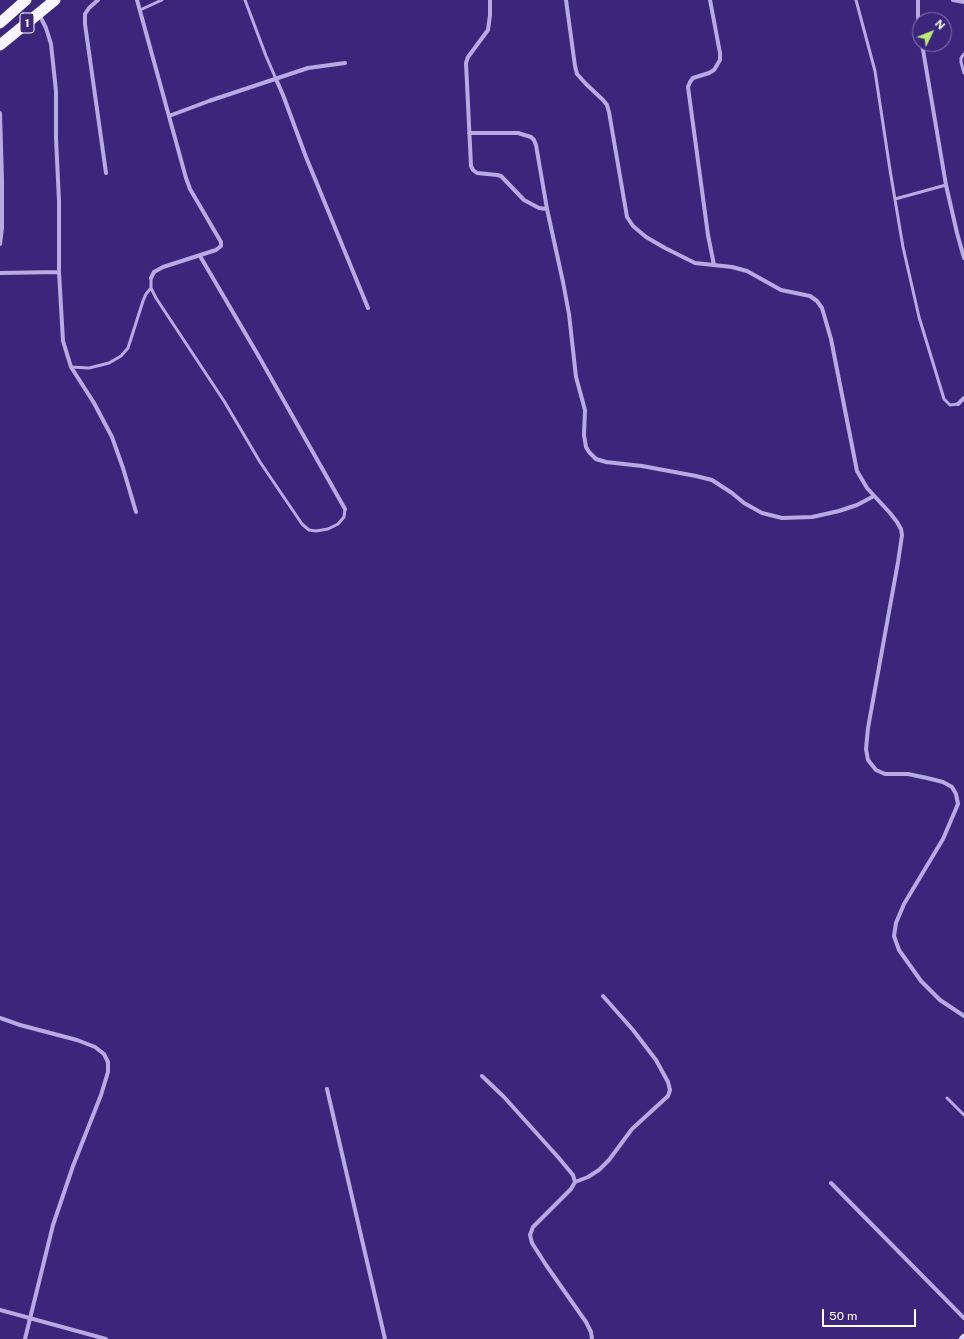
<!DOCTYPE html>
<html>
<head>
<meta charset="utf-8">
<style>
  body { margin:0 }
  #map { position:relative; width:964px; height:1339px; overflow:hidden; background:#3b267c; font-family:"Public Sans",sans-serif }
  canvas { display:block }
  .north { position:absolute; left:912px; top:12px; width:40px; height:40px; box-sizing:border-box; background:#3b267c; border:1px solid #897db0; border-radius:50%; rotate:47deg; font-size:11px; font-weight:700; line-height:16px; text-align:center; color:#fff }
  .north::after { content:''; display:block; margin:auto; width:14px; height:18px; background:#bced71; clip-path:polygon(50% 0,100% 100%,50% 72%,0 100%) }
  .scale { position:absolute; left:822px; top:1309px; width:94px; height:18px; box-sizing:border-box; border:2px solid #fff; border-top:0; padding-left:5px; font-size:12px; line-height:14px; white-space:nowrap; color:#fff; -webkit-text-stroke:3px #3b267c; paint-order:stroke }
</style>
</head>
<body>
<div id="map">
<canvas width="964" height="1339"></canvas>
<div class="north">N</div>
<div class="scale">50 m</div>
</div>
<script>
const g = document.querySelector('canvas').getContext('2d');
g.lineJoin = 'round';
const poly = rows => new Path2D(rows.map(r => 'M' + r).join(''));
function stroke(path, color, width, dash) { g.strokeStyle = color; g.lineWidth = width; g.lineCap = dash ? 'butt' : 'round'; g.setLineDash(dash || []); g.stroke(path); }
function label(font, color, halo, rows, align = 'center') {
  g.font = font + ' "Public Sans",sans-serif'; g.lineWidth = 3; g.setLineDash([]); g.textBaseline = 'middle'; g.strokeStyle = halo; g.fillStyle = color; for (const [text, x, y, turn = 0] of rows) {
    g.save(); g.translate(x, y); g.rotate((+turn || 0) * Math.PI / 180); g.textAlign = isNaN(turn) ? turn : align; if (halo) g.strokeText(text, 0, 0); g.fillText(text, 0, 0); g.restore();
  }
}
stroke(poly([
  [245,0,266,56,276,79],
  [856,0,875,71,890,170,903,247,919,317,944,399,950,405,958,404],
  [140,10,162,0],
  [964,54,961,58,961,62,964,73],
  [895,199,946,185],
  [151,278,151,288,156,298,224,401,260,462,302,524,309,530,316,531,328,529,338,524,344,517,345,509],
  [71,367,89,368,109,363,121,356,128,348,143,301,146,294,151,288],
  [947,1098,964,1115]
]), '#b8abe4', 3);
stroke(poly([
  [98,0,89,8,85,14,85,24,106,173],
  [137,0,186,178,190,189,221,242,221,246,216,250,163,267,154,272,151,278],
  [490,0,490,15,488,30,468,57,466,63,471,166,473,170,477,173,497,175,501,176,524,200,539,208,547,209],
  [566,0,575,66,577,74,586,84,603,100,607,105,609,112,627,217,633,226,646,237,665,248,695,263,732,267,747,271,781,290,810,296,817,301,822,308,831,339,857,471,867,488,890,513,897,522,901,529,902,535,898,562,868,728,866,749,868,760,876,770,885,774,908,774,927,778,943,782,952,787,956,794,958,804,943,839,904,904,896,923,894,936,899,950,921,981,940,1000,964,1016],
  [710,0,720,53,720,60,714,70,709,73,693,78,690,82,688,87,708,235,714,265],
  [918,0,918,16,920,33],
  [953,0,964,2],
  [39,14,46,28,51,44,56,91,56,138,59,201,59,272,63,341,71,367,94,403,112,437,123,468,136,512],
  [922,44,946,185,957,233,964,258],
  [276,79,283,95,306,157,368,308],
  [0,113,2,180,2,228,0,244],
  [169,116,209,101,308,68,345,63],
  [469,133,518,133,531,137,534,140,536,145,547,209,563,282,569,314,576,377,585,410,584,435,586,447,589,452,596,459,606,462,642,466,696,476,712,480,732,493,744,503,762,513,782,518,812,517,839,511,857,505,874,496],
  [200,256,258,355,345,509],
  [0,273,59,272],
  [958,404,964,398],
  [0,1018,20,1025,77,1040,95,1047,104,1054,108,1062,108,1072,101,1095,73,1166,53,1225,25,1339],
  [482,1076,504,1097,558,1157,573,1175,575,1182],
  [327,1089,385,1339],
  [831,1183,964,1318],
  [0,1310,106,1339],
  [592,1339,591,1332,586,1322,546,1265,532,1243,530,1235,533,1227,571,1189,575,1182,588,1177,599,1170,609,1160,632,1129,668,1096,670,1090,668,1082,656,1060,633,1030,603,996]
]), '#b8abe4', 4);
stroke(poly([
  [963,1339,964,1338]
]), '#dcd4f5', 8);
stroke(poly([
  [0,23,26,0],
  [0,45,55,0]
]), '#f8f5fe', 11);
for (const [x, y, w] of [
  [27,23,14]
]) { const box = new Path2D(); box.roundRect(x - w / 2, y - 10, w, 20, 3); g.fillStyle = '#3b267c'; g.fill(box); stroke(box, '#fff', 1); }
label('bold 12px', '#fff', null, [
  ["1",27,23]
]);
</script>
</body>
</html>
